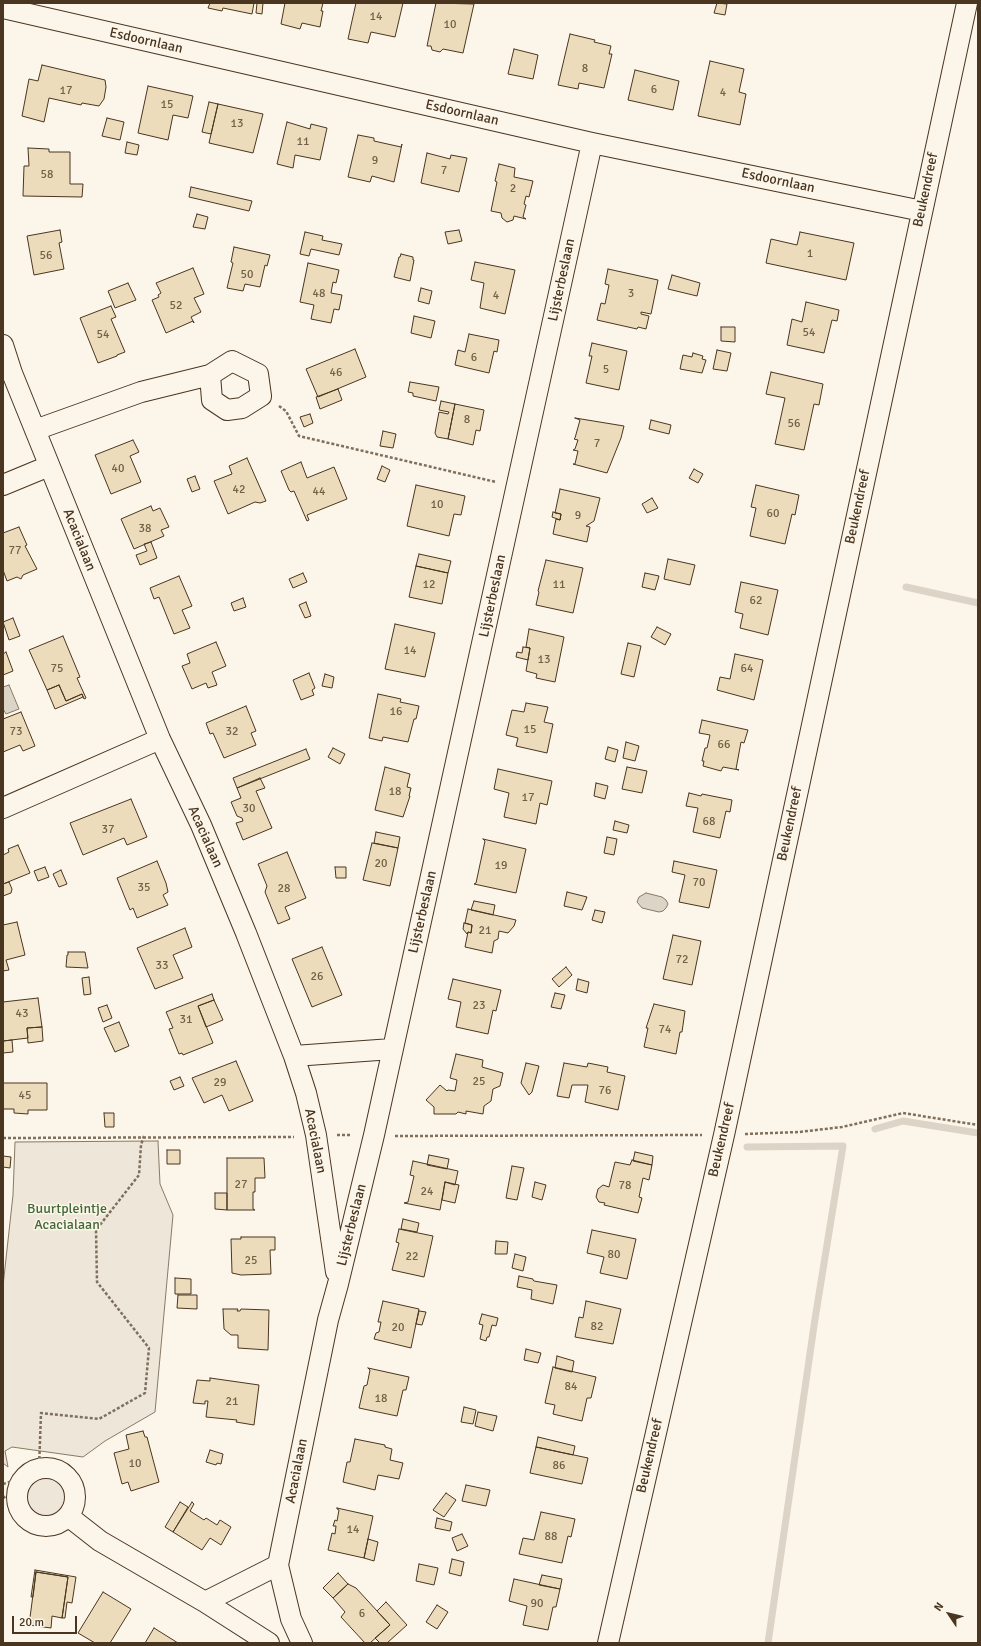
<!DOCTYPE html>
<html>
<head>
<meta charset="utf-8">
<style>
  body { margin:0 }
  #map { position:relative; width:981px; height:1646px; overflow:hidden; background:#fbf6e9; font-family:Signika,sans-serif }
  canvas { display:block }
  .frame { position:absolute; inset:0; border:4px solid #4a3520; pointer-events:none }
  .north { position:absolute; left:929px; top:1594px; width:40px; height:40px; -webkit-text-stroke:3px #fbf6e9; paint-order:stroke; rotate:305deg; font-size:11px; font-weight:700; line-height:16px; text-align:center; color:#4a3520 }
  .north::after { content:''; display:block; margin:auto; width:14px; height:18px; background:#4a3520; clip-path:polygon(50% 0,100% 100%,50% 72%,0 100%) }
  .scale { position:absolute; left:12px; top:1616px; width:65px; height:18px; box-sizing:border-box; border:2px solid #4a3520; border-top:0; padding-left:5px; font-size:12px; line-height:14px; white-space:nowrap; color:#4a3520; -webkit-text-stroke:3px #fbf6e9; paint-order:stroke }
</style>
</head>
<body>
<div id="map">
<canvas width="981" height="1646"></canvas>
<div class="frame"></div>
<div class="north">N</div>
<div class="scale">20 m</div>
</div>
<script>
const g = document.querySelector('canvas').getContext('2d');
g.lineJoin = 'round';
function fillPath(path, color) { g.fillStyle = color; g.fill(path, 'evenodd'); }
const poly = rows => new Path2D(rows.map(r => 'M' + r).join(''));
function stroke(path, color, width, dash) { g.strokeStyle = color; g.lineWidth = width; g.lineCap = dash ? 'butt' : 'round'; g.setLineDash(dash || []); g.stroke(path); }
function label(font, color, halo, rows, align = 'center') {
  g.font = font + ' Signika,sans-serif'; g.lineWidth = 3; g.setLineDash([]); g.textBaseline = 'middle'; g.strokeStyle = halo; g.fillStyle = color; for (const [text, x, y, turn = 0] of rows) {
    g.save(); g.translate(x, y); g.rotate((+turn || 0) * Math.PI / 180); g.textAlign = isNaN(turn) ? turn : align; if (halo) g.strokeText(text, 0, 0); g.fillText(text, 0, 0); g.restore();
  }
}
const green = poly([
  [158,1141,160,1184,173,1215,155,1412,105,1441,83,1457,12,1447,5,1451,8,1467,3,1463,3,1286,13,1195,15,1142,158,1141],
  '27 1497a19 19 0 1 1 38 0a19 19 0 1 1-38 0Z'
]);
fillPath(green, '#ede6d9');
stroke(green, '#887966', 1);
const water = poly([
  [9,685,19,709,6,714,3,709,3,687,9,685],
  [646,893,662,897,666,900,668,904,666,908,663,911,659,912,642,908,637,902,639,897,646,893]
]);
fillPath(water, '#dcd4c6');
stroke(water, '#887966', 1);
stroke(poly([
  [906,587,978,603],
  [875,1129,903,1121,978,1133],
  [747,1147,843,1146,815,1319,768,1643]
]), '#dcd4c6', 7);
const building = poly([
  [210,3,254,3,252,14,223,8,222,11,208,8,210,3],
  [257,3,263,3,262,14,256,13,257,3],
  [285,3,323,3,321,11,323,11,320,27,302,23,300,29,281,24,285,3],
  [356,3,403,3,395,37,371,32,368,43,348,39,356,3],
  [436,3,474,4,463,53,443,49,440,52,432,50,431,46,427,46,436,3],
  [717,3,727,4,725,15,714,13,717,3],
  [570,34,595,40,594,42,611,46,609,54,612,54,604,88,579,83,578,89,558,85,570,34],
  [514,49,538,55,533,79,508,74,514,49],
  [710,61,744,69,739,92,746,94,740,125,698,116,710,61],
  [42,65,105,80,106,87,104,99,99,106,82,103,81,105,49,98,44,122,22,116,29,79,38,81,42,65],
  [635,70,679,81,673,110,628,100,635,70],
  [148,86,193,96,188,118,173,115,168,140,138,133,148,86],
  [209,102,218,104,211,134,202,132,209,102],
  [218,104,263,114,253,153,209,143,218,104],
  [107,118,124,122,120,140,102,136,107,118],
  [287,122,310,129,311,124,327,128,320,160,295,155,293,168,277,164,287,122],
  [358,135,374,138,374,141,401,147,402,144,394,182,372,176,370,182,348,177,358,135],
  [127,142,139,145,137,155,125,153,127,142],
  [28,148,49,149,49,152,70,152,70,184,83,184,82,197,23,196,24,166,29,166,28,148],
  [427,153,450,159,451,155,467,158,459,192,421,183,427,153],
  [499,164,515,168,514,177,533,181,529,197,526,196,524,204,526,205,523,217,526,219,514,216,513,220,507,222,502,218,501,213,491,211,497,182,495,181,499,164],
  [191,187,252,201,249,211,189,197,191,187],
  [197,214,208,217,205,229,193,227,197,214],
  [60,230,62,242,59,243,64,269,34,275,27,236,60,230],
  [459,230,462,241,448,244,445,232,459,230],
  [305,232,323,236,322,240,342,244,339,255,311,249,309,256,300,254,305,232],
  [800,232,854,243,846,280,766,263,771,239,797,245,800,232],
  [234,247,270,255,267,266,265,265,260,287,245,284,243,291,227,288,233,263,231,262,234,247],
  [401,254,413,257,413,260,414,260,410,281,394,277,399,257,400,257,401,254],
  [475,262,515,270,505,314,480,308,484,283,471,280,475,262],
  [308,263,339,270,336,283,333,282,331,293,342,295,339,310,334,309,331,323,311,319,314,305,300,302,308,263],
  [193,268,204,294,194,298,201,312,191,317,194,323,193,321,166,333,152,300,159,297,158,295,161,293,156,283,193,268],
  [608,269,658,280,651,314,641,312,641,314,649,316,646,329,638,327,637,329,597,320,601,303,605,304,609,285,605,284,608,269],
  [672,275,700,283,697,296,668,289,672,275],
  [128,283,136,300,115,308,108,291,128,283],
  [421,288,432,291,429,304,418,301,421,288],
  [806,302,839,310,837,321,832,320,824,353,787,345,792,319,802,322,806,302],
  [111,306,116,317,111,319,125,352,117,355,117,356,98,363,80,318,111,306],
  [414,316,435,321,431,338,411,333,414,316],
  [721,327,735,327,735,342,721,341,721,327],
  [469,334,499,340,497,352,494,351,489,373,455,365,458,350,465,352,469,334],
  [592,343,627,351,619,390,586,383,592,356,589,356,592,343],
  [355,349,366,377,318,397,306,369,355,349],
  [717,350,731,353,727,371,713,369,717,350],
  [693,353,703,356,702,359,706,360,702,373,680,369,683,355,692,357,693,353],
  [771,372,823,384,819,405,814,404,804,450,775,444,785,398,766,394,771,372],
  [410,382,439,387,436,401,413,396,413,393,408,392,410,382],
  [338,389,342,400,320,409,316,397,338,389],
  [441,401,455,404,448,439,437,437,435,433,439,412,448,414,449,412,439,410,441,401],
  [455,404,484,410,480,431,476,430,473,445,448,439,455,404],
  [310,414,313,423,304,427,300,417,310,414],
  [575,418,624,426,621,438,607,473,573,464,575,464,578,451,573,450,575,449,578,440,574,439,575,438,580,420,575,418],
  [651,420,671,425,669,434,649,429,651,420],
  [383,431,396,434,393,448,380,446,383,431],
  [133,440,139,452,130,456,141,482,111,494,95,455,133,440],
  [247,458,266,501,260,503,255,502,228,514,214,481,232,474,229,466,247,458],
  [301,462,307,478,334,467,347,499,307,515,309,520,307,521,294,491,291,492,289,490,281,471,301,462],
  [382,466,390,470,385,482,377,479,382,466],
  [694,469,703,474,698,483,689,478,694,469],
  [195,476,200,489,192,492,187,479,195,476],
  [416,485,465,496,461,515,454,514,449,536,407,526,416,485],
  [756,485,799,495,795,515,792,514,785,544,750,536,756,508,751,507,756,485],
  [560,489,600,498,594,521,586,526,590,527,587,542,553,534,556,519,560,520,561,514,555,513,560,489],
  [652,498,658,508,647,513,642,504,652,498],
  [151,506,153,511,160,508,169,527,161,530,164,536,134,549,121,519,151,506],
  [553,512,561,514,560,520,552,517,553,512],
  [19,527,27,545,25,546,37,569,23,575,21,579,17,577,7,581,3,570,3,533,19,527],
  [151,542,157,558,140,565,136,555,147,551,144,544,151,542],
  [419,554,451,561,448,573,416,566,419,554],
  [668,559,695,565,690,585,664,579,668,559],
  [546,560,583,568,573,613,536,605,539,592,538,591,546,560],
  [416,566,448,573,442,604,409,597,416,566],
  [303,573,307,582,293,588,289,579,303,573],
  [645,573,659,576,655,590,642,587,645,573],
  [179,576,192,606,182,610,190,628,174,634,159,597,154,599,150,588,179,576],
  [741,582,778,590,768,635,740,628,743,614,735,612,741,582],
  [243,598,246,607,234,611,231,603,243,598],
  [306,602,311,616,305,618,299,605,306,602],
  [13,618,20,636,9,640,3,622,13,618],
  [395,624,435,633,425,677,385,669,395,624],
  [657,627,671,634,665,645,651,637,657,627],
  [529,629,564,637,555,682,536,678,537,674,526,671,530,648,526,647,529,629],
  [63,636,80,677,77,678,86,698,84,699,82,694,66,701,59,685,47,690,29,650,63,636],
  [216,642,226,666,212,672,217,685,208,688,206,683,192,689,182,666,190,663,187,654,216,642],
  [628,643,641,646,634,677,621,674,628,643],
  [523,647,530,648,528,660,516,657,517,652,522,653,523,647],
  [6,652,13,671,3,675,3,654,6,652],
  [735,654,763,660,754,700,717,690,720,677,730,679,735,654],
  [309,673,315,688,312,690,314,695,301,700,293,680,309,673],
  [325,674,334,677,332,688,322,686,325,674],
  [59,685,66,701,82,694,83,697,55,709,47,690,59,685],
  [378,694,401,699,400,702,419,706,416,719,414,719,408,742,383,737,382,741,369,738,378,694],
  [526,703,548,707,544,722,553,724,547,753,516,746,518,738,506,735,512,710,524,712,526,703],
  [246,706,256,731,251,733,256,745,224,758,213,733,210,734,206,723,246,706],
  [21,712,35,746,23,751,20,745,3,752,3,719,21,712],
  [702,720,748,730,744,743,741,742,736,769,739,770,723,767,721,771,703,766,704,761,702,761,705,748,707,748,710,735,699,733,702,720],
  [626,742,639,746,635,761,623,758,626,742],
  [608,747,618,750,615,762,605,759,608,747],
  [333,748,345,754,340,764,328,757,333,748],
  [306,749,310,759,237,788,233,778,306,749],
  [385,767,410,774,407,787,411,788,409,796,410,796,403,817,375,810,385,767],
  [627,767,647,771,642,793,622,789,627,767],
  [498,769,552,781,547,805,540,803,536,824,504,817,509,793,494,789,498,769],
  [260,778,265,788,256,791,272,828,243,840,236,823,243,821,242,818,237,816,231,802,241,798,237,788,260,778],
  [596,783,608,786,605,799,594,796,596,783],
  [689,793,701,796,702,794,732,800,730,812,726,811,720,838,693,832,698,808,686,806,689,793],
  [131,799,147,837,127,845,124,838,83,855,70,823,131,799],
  [615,821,629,825,627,833,613,830,615,821],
  [376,832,400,837,398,848,374,843,376,832],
  [607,837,617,839,614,855,604,853,607,837],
  [483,839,526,849,516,893,474,884,476,883,485,841,483,839],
  [372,843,398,848,390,886,363,880,372,843],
  [18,845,30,873,3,884,3,855,9,852,8,849,18,845],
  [287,852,306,898,285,907,290,919,278,924,265,892,267,886,258,864,287,852],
  [157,861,166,883,168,892,163,895,168,905,137,918,133,908,130,910,117,878,157,861],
  [674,861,717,870,709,908,679,902,685,875,672,872,674,861],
  [45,867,49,877,38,881,34,871,45,867],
  [335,867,346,867,346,878,336,878,335,867],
  [61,870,67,884,59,887,53,874,61,870],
  [9,882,12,889,11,893,3,896,3,884,9,882],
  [567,892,587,897,582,910,564,906,567,892],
  [474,901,495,905,493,915,471,910,474,901],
  [468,909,516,920,514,926,508,933,499,931,498,939,494,941,492,953,465,947,468,932,471,933,472,925,465,923,468,909],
  [595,910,605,912,602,923,592,920,595,910],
  [17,922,25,955,6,960,9,970,3,971,3,925,17,922],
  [464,923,472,925,471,933,468,932,467,934,463,929,464,923],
  [185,928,192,947,173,955,183,978,155,989,137,948,185,928],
  [673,935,701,941,692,985,663,979,673,935],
  [322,947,342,995,312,1007,292,959,322,947],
  [68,952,85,952,88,968,66,967,67,955,68,955,68,952],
  [566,967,572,975,559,987,552,979,566,967],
  [89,977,91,994,84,995,82,978,89,977],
  [453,979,501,990,496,1011,493,1010,488,1034,456,1027,461,1002,448,999,453,979],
  [578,979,589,982,587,993,576,990,578,979],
  [555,993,565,995,561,1009,551,1007,555,993],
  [212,994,214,1000,198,1006,213,1043,183,1055,182,1053,179,1054,169,1029,173,1028,166,1012,212,994],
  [38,998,42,1027,27,1028,28,1038,3,1041,3,1002,38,998],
  [214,1000,223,1020,206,1027,198,1006,214,1000],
  [654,1004,685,1011,682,1032,680,1032,676,1054,644,1047,648,1028,646,1028,654,1004],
  [107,1005,112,1018,103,1022,98,1008,107,1005],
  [119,1022,129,1046,115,1052,104,1028,119,1022],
  [42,1027,43,1041,28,1043,27,1028,42,1027],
  [12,1040,13,1052,3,1053,3,1041,12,1040],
  [456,1054,483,1060,482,1067,503,1073,500,1086,493,1089,491,1101,484,1106,483,1114,466,1111,466,1114,458,1112,456,1114,434,1114,434,1107,426,1100,440,1085,447,1091,448,1090,455,1091,457,1080,450,1078,456,1054],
  [236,1061,253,1101,229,1111,222,1095,204,1103,192,1078,236,1061],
  [526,1063,539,1066,532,1092,529,1095,521,1083,526,1063],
  [564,1063,587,1067,588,1063,608,1067,607,1072,625,1076,618,1110,585,1102,588,1085,572,1085,569,1098,557,1096,564,1063],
  [180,1077,184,1086,174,1090,170,1081,180,1077],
  [3,1083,47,1083,47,1110,28,1110,28,1114,14,1113,14,1109,3,1109,3,1083],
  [104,1113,114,1113,114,1127,105,1127,104,1113],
  [167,1150,180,1150,180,1164,167,1164,167,1150],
  [635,1152,653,1156,652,1165,633,1161,635,1152],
  [429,1155,449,1159,447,1169,427,1165,429,1155],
  [3,1156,11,1157,10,1168,3,1167,3,1156],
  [227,1158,264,1158,265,1178,255,1178,255,1192,253,1192,253,1209,255,1210,227,1210,227,1158],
  [632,1160,652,1165,649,1180,643,1178,639,1197,642,1198,638,1213,604,1205,605,1203,599,1202,596,1197,598,1189,603,1185,609,1187,615,1162,630,1165,632,1160],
  [413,1161,458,1171,455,1185,445,1182,440,1210,404,1203,408,1202,414,1176,410,1175,413,1161],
  [512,1166,524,1168,517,1200,506,1198,512,1166],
  [445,1182,459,1185,455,1203,442,1200,445,1182],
  [535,1182,546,1185,542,1200,532,1197,535,1182],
  [215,1193,227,1193,227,1210,215,1209,215,1193],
  [403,1219,419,1223,417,1232,401,1229,403,1219],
  [399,1229,433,1236,424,1277,392,1270,399,1243,396,1242,399,1229],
  [592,1230,636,1239,627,1279,600,1273,604,1257,587,1253,592,1230],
  [241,1237,275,1237,275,1250,270,1250,271,1274,241,1275,232,1273,231,1239,241,1239,241,1237],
  [496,1241,508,1242,507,1254,495,1254,496,1241],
  [515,1254,526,1257,523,1271,512,1268,515,1254],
  [519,1276,533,1279,533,1280,534,1281,557,1285,553,1304,531,1299,532,1290,517,1287,519,1276],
  [175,1278,191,1279,191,1294,175,1294,175,1278],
  [178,1295,197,1295,197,1309,177,1308,178,1295],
  [383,1301,419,1309,411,1348,374,1339,376,1333,379,1332,381,1322,378,1322,383,1301],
  [586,1301,621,1309,613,1344,575,1337,579,1317,583,1318,586,1301],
  [223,1309,238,1309,237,1311,240,1311,241,1309,269,1310,268,1350,238,1348,238,1335,231,1335,224,1329,223,1309],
  [419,1311,426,1312,422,1325,416,1324,419,1311],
  [482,1314,498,1318,496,1326,492,1325,489,1337,487,1337,486,1341,480,1339,483,1325,479,1324,482,1314],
  [526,1349,541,1353,538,1363,524,1360,526,1349],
  [557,1356,574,1361,572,1372,555,1368,557,1356],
  [553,1367,596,1377,591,1398,587,1398,582,1421,553,1414,555,1405,545,1403,553,1367],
  [368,1368,409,1377,406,1390,403,1390,397,1416,359,1408,364,1386,367,1385,370,1370,368,1368],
  [210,1378,259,1385,254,1425,236,1422,237,1420,206,1417,208,1401,205,1401,205,1404,193,1403,197,1380,210,1381,210,1378],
  [464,1407,476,1410,473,1424,461,1422,464,1407],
  [478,1412,497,1416,493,1431,475,1426,478,1412],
  [143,1431,145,1437,147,1437,159,1482,131,1491,128,1482,122,1484,114,1453,129,1449,126,1435,143,1431],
  [538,1437,575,1446,573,1455,536,1447,538,1437],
  [355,1439,385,1445,385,1447,392,1449,390,1460,403,1463,399,1479,378,1475,375,1490,343,1482,347,1462,350,1462,355,1439],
  [536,1447,588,1458,582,1484,530,1473,536,1447],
  [210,1450,223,1454,221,1464,217,1463,216,1465,206,1462,210,1450],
  [466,1485,490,1490,486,1506,462,1501,466,1485],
  [446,1493,456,1500,444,1517,433,1510,446,1493],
  [180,1502,188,1507,173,1532,165,1527,180,1502],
  [192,1502,194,1504,190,1511,204,1520,206,1518,217,1525,220,1520,231,1527,221,1545,210,1538,202,1550,173,1532,192,1502],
  [337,1508,373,1516,364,1558,328,1550,332,1533,335,1534,336,1526,333,1526,335,1520,337,1521,339,1510,337,1509,337,1508],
  [541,1512,575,1519,571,1537,568,1536,562,1563,519,1554,523,1538,534,1540,541,1512],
  [437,1518,452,1522,450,1531,435,1528,437,1518],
  [462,1534,468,1546,457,1551,452,1538,462,1534],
  [368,1539,378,1542,374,1561,364,1558,368,1539],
  [452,1559,464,1562,461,1576,449,1573,452,1559],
  [419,1564,438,1568,434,1585,416,1581,419,1564],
  [35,1570,76,1577,72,1603,67,1602,65,1618,62,1618,68,1577,36,1572,33,1597,31,1597,35,1570],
  [36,1572,68,1577,62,1618,52,1616,51,1628,29,1625,36,1572],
  [338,1573,348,1584,333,1598,323,1588,338,1573],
  [542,1575,562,1579,560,1589,539,1585,542,1575],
  [514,1579,560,1589,556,1607,553,1607,548,1630,523,1625,527,1606,509,1601,514,1579],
  [348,1584,356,1588,390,1625,370,1643,365,1643,341,1617,345,1612,333,1598,348,1584],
  [103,1592,131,1609,110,1643,95,1643,78,1633,103,1592],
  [386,1602,407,1625,387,1643,380,1643,375,1638,390,1625,377,1611,386,1602],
  [437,1605,448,1612,437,1629,426,1622,437,1605],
  [154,1628,178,1643,145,1643,154,1628]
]);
fillPath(building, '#ecdcbc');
stroke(building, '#4a3520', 1);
const street = poly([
  [3,8,592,143,922,211],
  [3,345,12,373,160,739,201,825,246,933,294,1056,306,1093,316,1135,336,1272],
  [35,430,141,392,210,375,232,361,258,374,261,396,242,408,227,410,212,400,210,375],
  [3,485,49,466],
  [3,808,160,739],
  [294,1056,392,1049],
  '17 1497a29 29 0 1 1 58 0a29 29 0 1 1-58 0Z',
  [68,1516,100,1541,205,1602,278,1565,328,1320,338,1284,374,1135,592,143],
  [278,1565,291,1619,302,1643],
  [205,1602,269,1643],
  [608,1643,724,1135,967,3]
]);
stroke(street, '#4a3520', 22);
stroke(poly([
  [279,406,286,411,299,436,496,482],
  [745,1134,799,1132,842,1127,903,1113,978,1125],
  [337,1135,352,1135],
  [395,1136,702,1135],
  [3,1138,294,1137],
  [39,1469,41,1413,99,1419,145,1393,149,1348,97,1282,96,1230,139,1175,141,1145,144,1136],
  [3,1484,23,1478],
  [3,1496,21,1513]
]), '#7f6f5c', 2.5, [3, 2]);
stroke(street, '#fbf6e9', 20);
label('12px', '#725f47', null, [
  ["14",376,17],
  ["10",450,25],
  ["8",585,69],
  ["6",654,90],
  ["17",66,91],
  ["4",723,93],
  ["15",167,105],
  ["13",237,124],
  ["11",303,142],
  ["9",375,161],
  ["7",444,171],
  ["58",47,175],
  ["2",513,189],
  ["1",810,254],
  ["56",46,256],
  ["50",247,275],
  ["48",319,294],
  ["3",631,294],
  ["4",496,296],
  ["52",176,306],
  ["54",809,333],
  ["54",103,335],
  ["6",474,358],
  ["5",606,370],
  ["46",336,373],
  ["8",467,420],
  ["56",794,424],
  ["7",597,444],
  ["40",118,469],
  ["42",239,490],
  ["44",319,492],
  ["10",437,505],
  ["60",773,514],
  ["9",578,516],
  ["38",145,529],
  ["77",15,551],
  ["12",429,585],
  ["11",559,585],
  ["62",756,601],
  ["14",410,651],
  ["13",544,660],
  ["75",57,669],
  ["64",747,669],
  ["16",396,712],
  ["15",530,730],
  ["73",16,732],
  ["32",232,732],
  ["66",724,745],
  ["18",395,792],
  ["17",528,798],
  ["30",249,809],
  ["68",709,822],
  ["37",108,830],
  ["20",381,864],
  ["19",501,866],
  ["70",699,883],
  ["35",144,888],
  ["28",284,889],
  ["21",485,931],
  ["72",682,960],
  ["33",162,966],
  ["26",317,977],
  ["23",479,1006],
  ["43",22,1014],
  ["31",186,1020],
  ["74",665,1030],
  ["25",479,1082],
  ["29",220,1083],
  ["76",605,1091],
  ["45",25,1096],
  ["27",241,1185],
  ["78",625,1186],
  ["24",427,1192],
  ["80",614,1255],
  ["22",412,1257],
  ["25",251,1261],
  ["82",597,1327],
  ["20",398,1328],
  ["84",571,1387],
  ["18",381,1399],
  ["21",232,1402],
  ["10",135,1464],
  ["86",559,1466],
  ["14",353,1530],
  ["88",551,1537],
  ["90",537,1604],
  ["6",362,1614]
]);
label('14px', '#4a3520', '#fbf6e9', [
  ["Esdoornlaan",146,41,13],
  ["Esdoornlaan",462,113,13],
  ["Esdoornlaan",778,181,12],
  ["Beukendreef",926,190,-78],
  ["Lijsterbeslaan",562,280,-78],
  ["Beukendreef",858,507,-78],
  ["Acacialaan",79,540,68],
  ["Lijsterbeslaan",493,596,-78],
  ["Beukendreef",790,824,-78],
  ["Acacialaan",205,837,66],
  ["Lijsterbeslaan",423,912,-77],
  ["Beukendreef",722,1140,-77],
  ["Acacialaan",315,1141,79],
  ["Lijsterbeslaan",352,1225,-76],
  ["Beukendreef",650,1456,-77],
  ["Acacialaan",297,1471,-79]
]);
label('14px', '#436837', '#fbf6e9', [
  ["Buurtpleintje",67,1209],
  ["Acacialaan",67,1225]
]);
</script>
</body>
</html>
